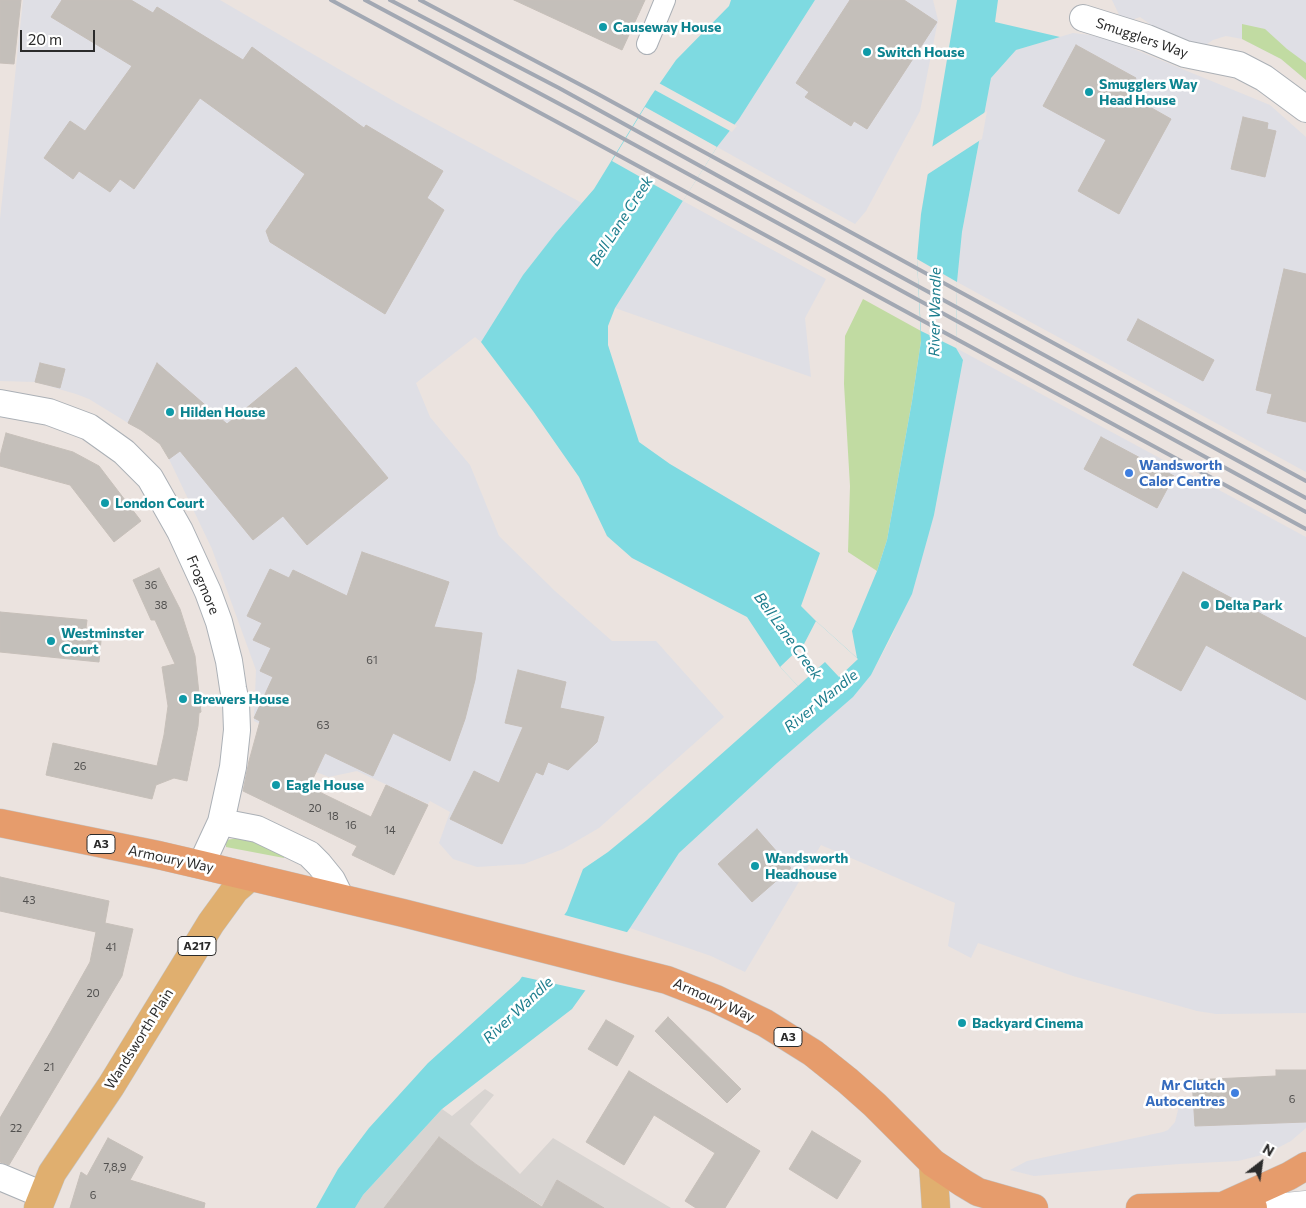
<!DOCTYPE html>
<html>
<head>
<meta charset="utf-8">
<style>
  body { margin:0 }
  #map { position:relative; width:1306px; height:1208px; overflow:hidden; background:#ebe3df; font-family:Commissioner,sans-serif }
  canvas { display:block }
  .north { position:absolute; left:1236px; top:1138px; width:50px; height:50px; -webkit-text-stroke:4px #fff; paint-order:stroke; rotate:30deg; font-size:14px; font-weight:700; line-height:20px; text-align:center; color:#2b2b2b }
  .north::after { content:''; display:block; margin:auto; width:18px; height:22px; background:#2b2b2b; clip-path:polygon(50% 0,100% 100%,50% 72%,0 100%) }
  .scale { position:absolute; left:20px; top:30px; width:75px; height:22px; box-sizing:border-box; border:2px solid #2b2b2b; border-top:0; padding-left:6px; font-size:15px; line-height:18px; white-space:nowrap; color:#2b2b2b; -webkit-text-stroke:4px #fff; paint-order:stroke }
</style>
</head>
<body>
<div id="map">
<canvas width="1306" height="1208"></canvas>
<div class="north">N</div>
<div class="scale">20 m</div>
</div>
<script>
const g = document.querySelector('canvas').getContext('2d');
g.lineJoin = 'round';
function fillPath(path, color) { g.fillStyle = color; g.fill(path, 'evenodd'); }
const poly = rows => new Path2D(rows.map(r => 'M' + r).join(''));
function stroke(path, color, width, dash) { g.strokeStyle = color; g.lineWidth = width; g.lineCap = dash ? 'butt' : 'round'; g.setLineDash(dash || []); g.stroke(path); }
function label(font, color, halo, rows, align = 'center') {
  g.font = font + ' Commissioner,sans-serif'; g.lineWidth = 5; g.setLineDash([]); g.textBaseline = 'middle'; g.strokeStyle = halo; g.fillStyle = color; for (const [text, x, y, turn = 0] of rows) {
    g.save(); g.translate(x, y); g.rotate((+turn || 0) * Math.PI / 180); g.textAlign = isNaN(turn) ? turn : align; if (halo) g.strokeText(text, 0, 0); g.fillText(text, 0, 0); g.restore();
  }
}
fillPath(poly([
  [23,0,220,0,397,103,582,203,555,234,523,275,481,342,475,337,416,383,430,417,470,465,499,536,555,591,612,641,656,641,724,717,599,828,563,849,524,864,477,867,453,859,439,843,450,812,430,801,428,804,357,771,329,777,316,772,324,755,254,721,256,670,212,549,169,459,160,444,141,430,128,423,89,399,76,394,35,382,0,381,0,219],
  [815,0,933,0,938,20,920,111,866,211,855,224,717,147,739,119],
  [1112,0,1306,0,1306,80,1281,59,1242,39,1226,36,1213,40,1201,48,1169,38,1140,17,1123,23],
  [1073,33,1090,35,1109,39,1270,105,1306,137,1306,472,957,282,962,232,991,78,1016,50],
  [683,201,826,279,805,318,811,377,615,308],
  [956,348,1306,537,1306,1013,1216,1014,1197,1011,1073,976,978,943,971,958,948,946,955,903,821,845,745,972,711,956,630,928,679,853,777,763,852,697,871,675,893,634,934,515,963,360],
  [1276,1070,1306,1070,1306,1128,1291,1141,1266,1154,1238,1161,1179,1164,1034,1176,1010,1170,1027,1161,1163,1132,1168,1130,1175,1122,1179,1106,1193,1105,1192,1080,1276,1076]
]), '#dfdfe5');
fillPath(poly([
  [1242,24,1265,29,1287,49,1306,63,1306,80,1281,59,1242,39],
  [863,299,921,331,921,341,912,401,887,540,877,571,848,552,850,486,844,384,845,336],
  [251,836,284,852,284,858,226,847,226,840]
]), '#c1dba2');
fillPath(poly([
  [485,1089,494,1095,470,1124,520,1174,553,1138,671,1208,604,1208,557,1180,542,1206,477,1165,439,1137,384,1208,355,1208,363,1195,442,1109,452,1116]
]), '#d8d4d1');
fillPath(poly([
  [731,0,815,0,739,119,717,147,615,308,608,326,608,345,639,442,670,464,820,553,801,606,816,621,857,658,852,631,877,571,887,540,912,401,921,341,917,259,921,214,957,0,998,0,995,22,1060,37,1016,50,991,78,962,232,957,282,956,348,963,360,934,515,912,594,871,675,853,697,777,763,679,853,630,928,572,1009,442,1109,363,1195,355,1208,316,1208,338,1169,369,1128,428,1063,519,981,567,911,583,869,608,852,647,820,798,686,780,667,747,617,632,558,607,536,579,477,533,411,481,342,523,275,555,234,594,189,651,96,676,60,729,6]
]), '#7edae1');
fillPath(poly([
  [657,82,737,126,732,132,653,89],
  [645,107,717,147,683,201,612,161],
  [987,111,982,139,925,176,930,148],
  [917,259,957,282,956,348,921,331],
  [816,621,858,659,839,677,825,662,798,686,780,667,804,644],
  [561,914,630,933,588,991,519,976]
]), '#ebe3df');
const building = poly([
  [0,0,21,0,14,64,0,63,0,0],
  [62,0,131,0,153,13,157,7,243,60,252,47,364,128,366,125,443,171,427,198,444,210,385,314,270,242,266,231,305,174,200,98,134,189,120,179,110,192,79,171,73,179,44,158,70,121,85,131,132,66,51,17,62,0],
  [514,0,645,0,622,50,514,0],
  [850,0,904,0,937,22,867,129,854,121,851,126,805,97,809,92,796,83,850,0],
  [1076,45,1136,78,1127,94,1171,119,1119,214,1078,191,1106,140,1043,106,1076,45],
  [1243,117,1268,123,1267,129,1276,131,1265,177,1231,169,1243,117],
  [1284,269,1306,274,1306,422,1267,413,1272,394,1256,390,1284,269],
  [1138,319,1214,360,1203,381,1127,340,1138,319],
  [40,363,65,369,60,388,35,382,40,363],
  [157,363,227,424,296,367,388,478,307,545,283,516,253,540,180,451,169,459,160,444,141,430,128,423,157,363],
  [6,433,73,452,99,466,141,521,114,542,70,485,0,466,0,456,6,433],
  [1101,437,1174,476,1157,508,1084,469,1101,437],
  [362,552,449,582,434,627,482,633,475,680,465,719,450,761,393,733,373,776,325,753,309,787,371,817,386,785,428,805,394,875,352,855,357,846,243,791,249,761,260,721,254,718,273,677,260,671,271,648,253,640,262,623,247,616,270,569,289,578,293,570,347,596,362,552],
  [159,568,180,609,195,656,201,712,199,713,198,726,187,781,174,778,156,785,152,799,46,775,53,743,157,766,164,735,168,706,162,667,175,664,155,620,151,620,133,580,159,568],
  [1183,572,1306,638,1306,700,1206,645,1181,691,1133,665,1183,572],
  [0,612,87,620,86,628,102,630,99,662,0,652,0,612],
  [518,670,566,682,560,708,604,717,597,742,568,770,548,762,543,775,536,772,502,844,450,819,474,771,499,783,523,727,505,723,518,670],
  [757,829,791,868,752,902,718,864,757,829],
  [0,877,109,901,105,923,133,929,122,976,9,1165,0,1162,0,1118,50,1033,90,962,96,932,0,911,0,877],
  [668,1017,741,1089,727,1103,655,1031,668,1017],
  [606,1020,634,1036,617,1066,588,1049,606,1020],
  [1276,1070,1306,1070,1306,1122,1195,1126,1192,1080,1276,1076,1276,1070],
  [629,1071,760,1151,725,1208,696,1208,685,1201,715,1153,654,1115,624,1165,586,1142,629,1071],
  [812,1131,861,1161,837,1199,789,1169,812,1131],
  [439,1137,477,1165,542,1207,557,1180,604,1208,384,1208,439,1137],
  [108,1138,143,1157,130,1180,205,1203,204,1208,70,1208,81,1172,87,1176,108,1138]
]);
fillPath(building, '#c4bfba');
stroke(building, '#c6bfb9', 1);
const pedestrian = poly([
  [647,44,665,0]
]);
const minor = poly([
  [1083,18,1147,38,1185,54,1239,65,1264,78,1306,109],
  [0,403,49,412,89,427,124,452,150,478,180,531,208,592,219,622,229,661,233,688,236,703,237,730,233,767,221,822,201,865],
  [221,822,257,829,309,854,319,864,332,880,341,898],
  [0,1177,43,1195]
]);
const tertiary = poly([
  [1275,1208,1306,1205]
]);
const primary = poly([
  [933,1163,936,1208],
  [38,1208,52,1173,111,1086,211,923,235,890,250,877]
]);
const trunk = poly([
  [0,823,158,855,201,865,403,913,667,980,716,999,765,1023,813,1053,848,1081,875,1105,933,1163,963,1183,978,1192,1034,1208],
  [1225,1205,1289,1176,1306,1166],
  [1140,1208,1224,1206,1253,1208]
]);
stroke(pedestrian, '#abb0b6', 22);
stroke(minor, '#abb0b6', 28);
stroke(tertiary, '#abb0b6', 29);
stroke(primary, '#c4c4c4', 29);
stroke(trunk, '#c4c4c4', 29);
stroke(pedestrian, '#fff', 20);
stroke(minor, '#fff', 26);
stroke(tertiary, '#fff', 28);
stroke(primary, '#e0af6f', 28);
stroke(trunk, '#e69c6c', 28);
stroke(poly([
  [331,0,570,129,1306,529],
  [365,0,582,116,1306,512],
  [390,0,559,88,892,272,1306,498],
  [420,0,596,93,1306,481]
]), '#a2a8b3', 4);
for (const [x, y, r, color] of [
  [603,27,5,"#0f9aa8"],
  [867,52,5,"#0f9aa8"],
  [1089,92,5,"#0f9aa8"],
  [170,412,5,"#0f9aa8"],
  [1129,473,5,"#3f7fe0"],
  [105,503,5,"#0f9aa8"],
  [1205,605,5,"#0f9aa8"],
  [51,641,5,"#0f9aa8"],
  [183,699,5,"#0f9aa8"],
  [276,785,5,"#0f9aa8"],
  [755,866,5,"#0f9aa8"],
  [962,1023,5,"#0f9aa8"],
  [1235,1093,5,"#3f7fe0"]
]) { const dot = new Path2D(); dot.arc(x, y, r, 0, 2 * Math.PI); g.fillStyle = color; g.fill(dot); stroke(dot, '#fff', 2); }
label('11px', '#51504f', null, [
  ["36",151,585],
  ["38",161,605],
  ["61",372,660],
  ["63",323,725],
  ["26",80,766],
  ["20",315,808],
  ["18",333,816],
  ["16",351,825],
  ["14",390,830],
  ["43",29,900],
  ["41",111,947],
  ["20",93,993],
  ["21",49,1067],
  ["6",1292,1099],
  ["22",16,1128],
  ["7,8,9",115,1167],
  ["6",93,1195]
]);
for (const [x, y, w] of [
  [101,844,28],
  [197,946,38],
  [788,1037,28]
]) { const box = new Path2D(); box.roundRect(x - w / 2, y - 9.5, w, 19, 4); g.fillStyle = '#fff'; g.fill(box); stroke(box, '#2b2b2b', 1); }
label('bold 12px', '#2b2b2b', null, [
  ["A3",101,844],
  ["A217",197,946],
  ["A3",788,1037]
]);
label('bold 14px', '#0d838f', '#fff', [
  ["Causeway House",613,27],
  ["Switch House",877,52],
  ["Smugglers Way",1099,84],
  ["Head House",1099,100],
  ["Hilden House",180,412],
  ["London Court",115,503],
  ["Delta Park",1215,605],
  ["Westminster",61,633],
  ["Court",61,649],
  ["Brewers House",193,699],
  ["Eagle House",286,785],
  ["Wandsworth",765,858],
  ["Headhouse",765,874],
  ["Backyard Cinema",972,1023]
], 'left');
label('14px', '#2b2b2b', '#fff', [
  ["Smugglers Way",1142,38,19],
  ["Frogmore",203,585,67],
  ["Armoury Way",171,859,12],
  ["Armoury Way",714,1000,24],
  ["Wandsworth Plain",139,1039,-58]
]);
label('bold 14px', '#366cbe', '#fff', [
  ["Wandsworth",1139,465],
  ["Calor Centre",1139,481],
  ["Mr Clutch",1225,1085,"right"],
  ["Autocentres",1225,1101,"right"]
], 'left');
label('italic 15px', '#1d7d8d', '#fff', [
  ["Bell Lane Creek",621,221,-57],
  ["River Wandle",935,312,-89],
  ["Bell Lane Creek",788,636,54],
  ["River Wandle",821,701,-39],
  ["River Wandle",518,1010,-43]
]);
</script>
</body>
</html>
